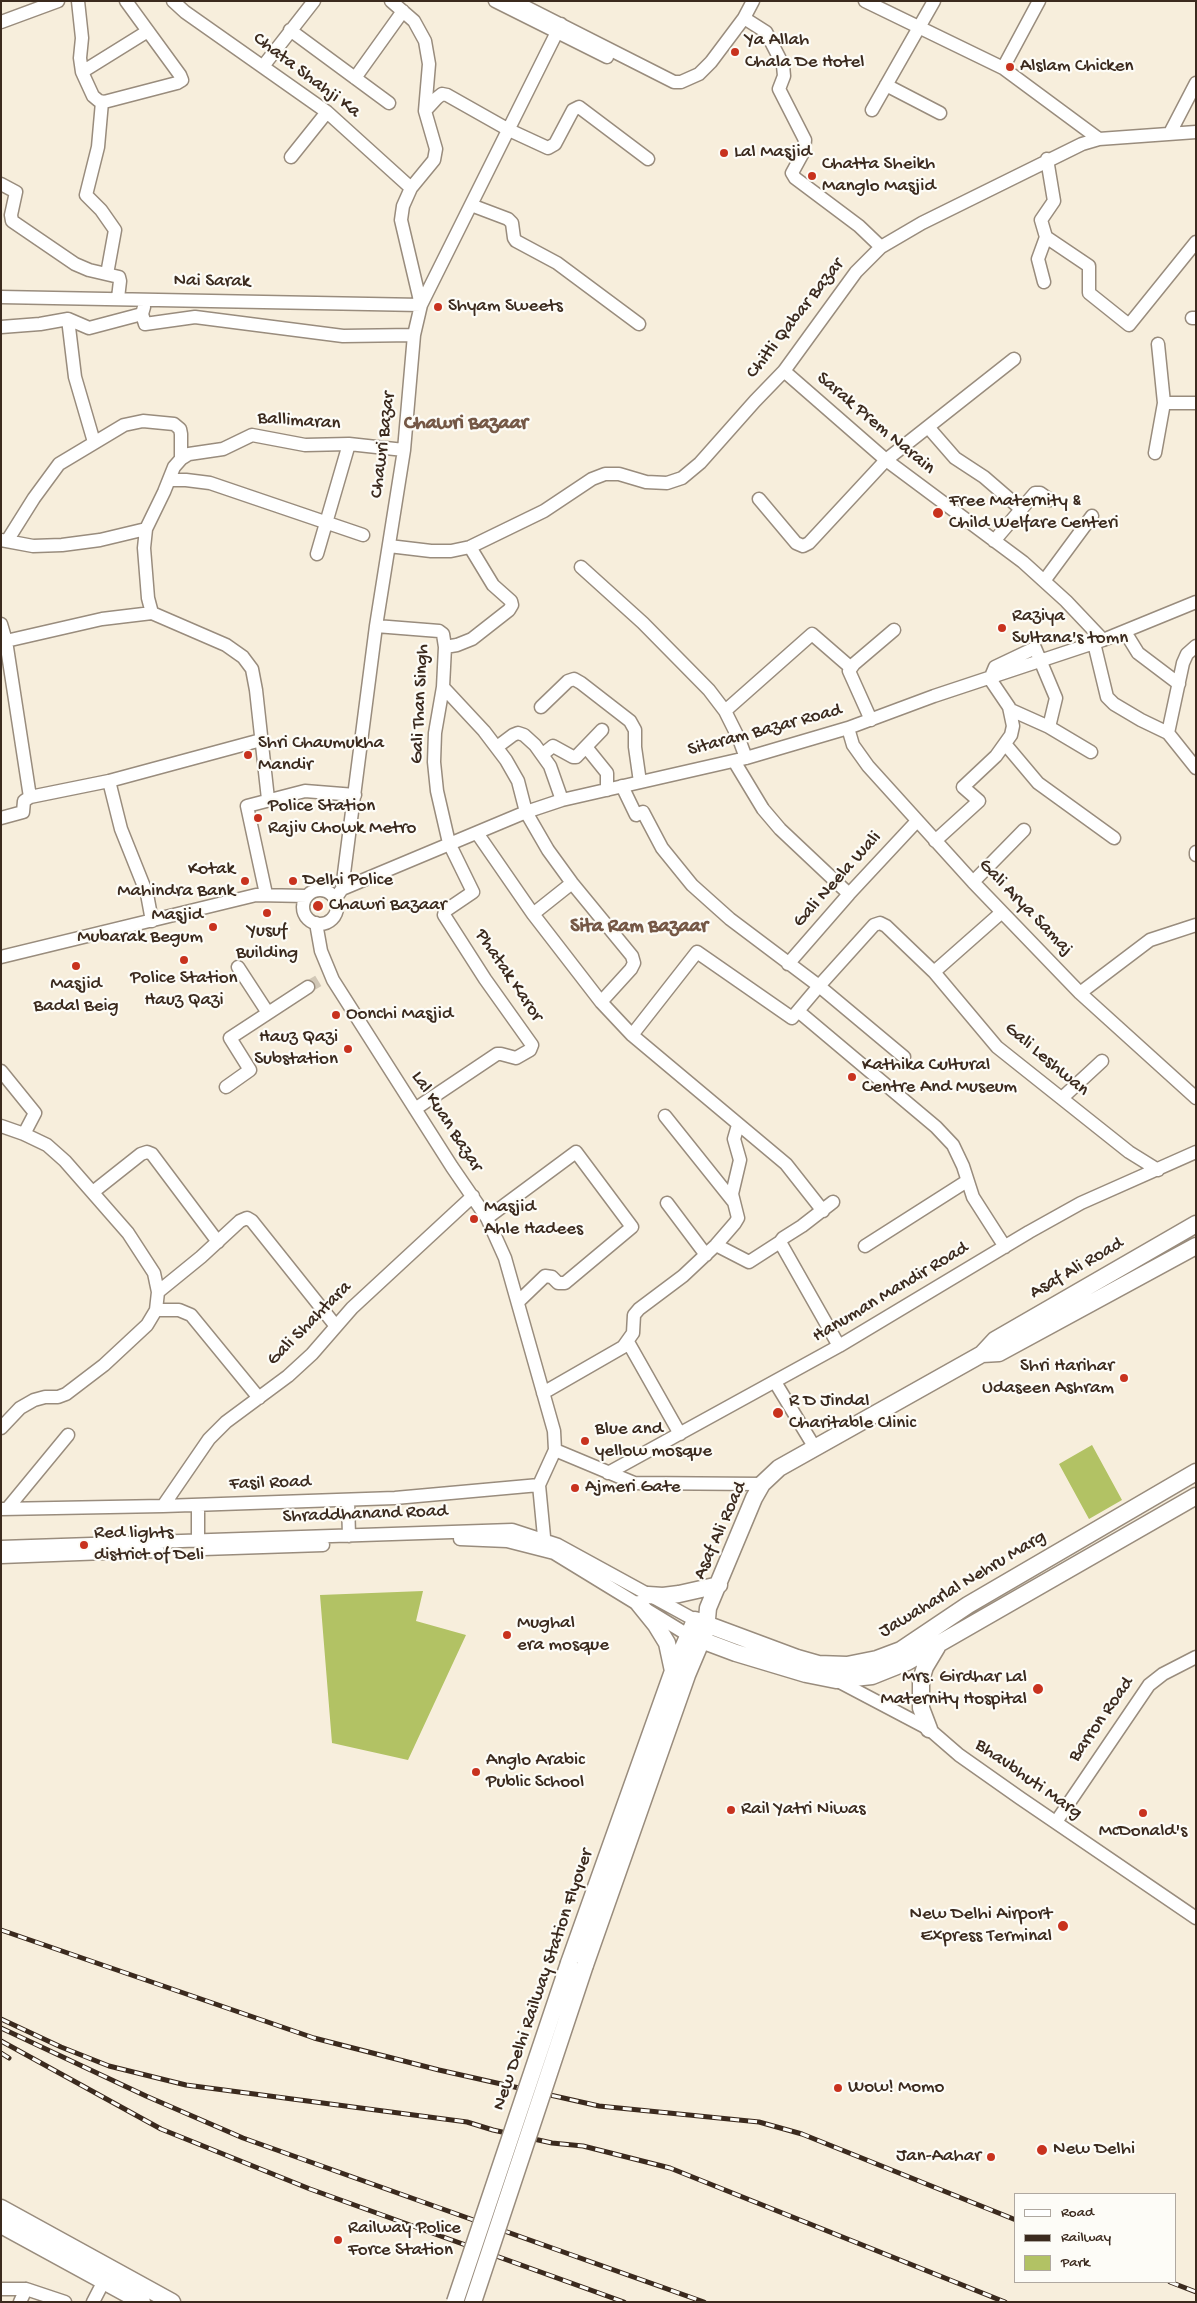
<!DOCTYPE html>
<html>
<head>
<meta charset="utf-8">
<style>
  body { margin:0 }
  #map { position:relative; width:1197px; height:2303px; overflow:hidden; background:#f7eedc; font-family:"Gochi Hand",sans-serif }
  canvas { display:block }
  .frame { position:absolute; inset:0; border:2px solid #3b2a1e; pointer-events:none }
  .legend { position:absolute; left:1014px; top:2193px; width:162px; height:90px; box-sizing:border-box; background:#fdfcf7; border:1px solid #afa8a0; margin:0; padding:6px 9px; list-style:none; font-size:15px; color:#3b2a1e }
  .legend li { display:flex; align-items:center; gap:10px; height:25px }
  .legend b { width:25px; border:1px solid #afa8a0 }
</style>
</head>
<body>
<div id="map">
<canvas width="1197" height="2303"></canvas>
<div class="frame"></div>
<ul class="legend">
<li><b style="height:6px;background:#fff"></b>Road</li>
<li><b style="height:6px;background:#3b2a1e"></b>Railway</li>
<li><b style="height:14px;background:#b2c264"></b>Park</li>
</ul>
</div>
<script>
const g = document.querySelector('canvas').getContext('2d');
g.lineJoin = 'round';
function fillPath(path, color) { g.fillStyle = color; g.fill(path, 'evenodd'); }
const poly = rows => new Path2D(rows.map(r => 'M' + r).join(''));
function stroke(path, color, width, dash) { g.strokeStyle = color; g.lineWidth = width; g.lineCap = dash ? 'butt' : 'round'; g.setLineDash(dash || []); g.stroke(path); }
function label(font, color, halo, rows, align = 'center') {
  g.font = font + ' "Gochi Hand",sans-serif'; g.lineWidth = 4.5; g.setLineDash([]); g.textBaseline = 'middle'; g.strokeStyle = halo; g.fillStyle = color; for (const [text, x, y, turn = 0] of rows) {
    g.save(); g.translate(x, y); g.rotate((+turn || 0) * Math.PI / 180); g.textAlign = isNaN(turn) ? turn : align; if (halo) g.strokeText(text, 0, 0); g.fillText(text, 0, 0); g.restore();
  }
}
fillPath(poly([
  [1092,1445,1122,1500,1089,1519,1059,1464],
  [423,1591,416,1621,466,1635,408,1760,332,1743,320,1595]
]), '#b2c264');
stroke(poly([
  [308,987,323,978]
]), '#d1c7b6', 12, [12, 6]);
const minor = poly([
  [78,1,82,38,80,58,82,72,93,96,99,101,104,102,177,83,182,80,180,75,126,1],
  [173,1,185,12,327,112,411,188],
  [495,1,607,57],
  [514,1,674,82,681,82,699,74,711,62,744,18,753,1],
  [865,1,1003,68,1099,139],
  [744,18,766,32,783,65,784,76,779,89,805,140,804,151,792,173,795,178,859,226,881,247],
  [1,22,58,1],
  [290,30,389,103],
  [264,65,314,1],
  [1003,68,1039,1],
  [82,72,148,31],
  [355,78,403,11],
  [886,85,940,113],
  [102,102,98,147,86,195,101,210,115,230,107,274],
  [872,110,934,1],
  [425,111,437,98,442,94,447,95,509,130,548,148,555,144,573,110,579,107,648,159],
  [1170,133,1196,83],
  [291,157,327,112],
  [1,184,16,192,11,215,12,221,75,264,89,270,119,277,120,281,118,298],
  [471,205,508,219,512,223,514,238,516,241,557,263,639,324],
  [1046,237,1089,266,1089,293,1129,325,1196,242],
  [1044,282,1038,259,1046,237,1041,220,1054,201,1047,159],
  [1,297,421,305,401,220,403,206,411,188,434,160,436,149,425,111,429,64,425,41,414,21,391,1],
  [142,314,145,324,195,317,343,336,414,335],
  [1192,318,1196,318],
  [68,319,75,377,94,442],
  [1,327,40,324,68,319,89,328,142,314,144,307],
  [1158,344,1164,403,1196,403],
  [784,371,886,460,1023,562,1066,601,1103,640],
  [928,427,955,458,984,477,1021,509],
  [1155,453,1164,403],
  [169,480,186,480,210,483,363,535],
  [759,499,796,543,803,546,809,543,886,460,1014,359],
  [146,529,144,548,148,598,152,613],
  [1,540,33,546,62,545,100,540,146,529,164,492,174,467,181,459,189,454,223,449,252,435,305,445,349,444,404,450],
  [7,541,34,498,59,464,124,425,143,421,174,424,180,429,181,434,181,459],
  [994,541,1035,493,1040,493,1050,500],
  [389,546,431,551,451,551,470,547,544,511,592,479,605,474,619,474,646,482,667,483,682,478,700,463,755,401,784,371,856,272,881,247,922,223,1082,144,1099,139,1196,132],
  [317,554,349,444],
  [581,567,643,623,709,690,725,711,739,739,746,758],
  [1044,581,1092,516],
  [1,624,6,641,30,797,109,781,261,740],
  [376,626,439,631,443,634,445,647,443,687,435,733,434,762,437,791,449,843,473,892,445,911,444,915,485,979,532,1045,530,1050,516,1058,501,1054,497,1054,415,1109],
  [1125,632,1138,653,1179,684],
  [6,641,102,619,152,613,226,645,243,657,252,669,256,690,268,799],
  [1094,643,1107,697,1114,704,1141,720,1168,733],
  [1196,646,1187,654,1183,663,1168,733,1196,768],
  [445,647,457,645,472,639,509,610,512,605,511,601,493,585,470,547],
  [443,687,484,731,506,760,518,781,526,812,548,850,572,883,632,956,634,963,631,969,601,1002],
  [541,707,568,681,574,679,581,683,630,721,635,730,635,747,640,782],
  [1011,710,1049,727,1091,752],
  [725,711,812,634,850,667],
  [871,720,849,671,854,664,894,630],
  [848,728,853,745,868,766,973,882,1080,993,1196,1098],
  [1006,745,1038,783,1114,838],
  [497,747,513,735,518,733,524,735,535,745,550,766,562,800],
  [586,747,607,773,607,790],
  [543,754,553,746,573,757,576,757,602,730],
  [734,761,763,809,780,829,849,894],
  [109,781,121,829,147,894,152,921],
  [622,786,636,815,643,812,662,848,692,885,730,919,819,986,792,1018,697,952,632,1035],
  [1,818,23,812,24,801,30,797],
  [477,833,533,914,601,1002,632,1035,786,1164,823,1211],
  [935,841,979,801,963,787,996,756,1011,735,1013,726,1009,707,990,679,995,667,1035,648,1056,698,1049,727],
  [1196,852,1196,855],
  [973,882,1024,830],
  [342,889,526,812,562,800,746,758,848,728,934,696,1103,640,1196,602],
  '303 907a17 17 0 1 1 34 0a17 17 0 1 1-34 0Z',
  [266,894,247,806,305,791,355,795],
  [335,899,342,889,376,626,404,450,414,335,421,305,561,24],
  [533,914,572,883],
  [316,923,321,951,333,980,452,1167,487,1218,505,1258,554,1431,555,1450,539,1485,545,1547],
  [1,957,256,895,307,896],
  [788,964,849,894,917,821],
  [238,967,268,1013],
  [934,972,1002,912],
  [1080,993,1150,940,1196,925],
  [798,1011,936,1127,953,1145,963,1166,973,1197,1005,1247],
  [904,1057,819,986,874,925,880,923,886,926,934,972,997,1047,1129,1152,1158,1170],
  [1,1071,35,1113,24,1134],
  [226,1087,250,1070,230,1038,308,987],
  [1062,1098,1102,1061],
  [665,1116,733,1201],
  [1,1126,24,1134,47,1145,65,1161,128,1233,154,1273,158,1292,156,1310,147,1325,104,1365,66,1394,58,1397,45,1397,34,1400,20,1408,1,1428],
  [93,1192,141,1154,147,1152,152,1154,218,1242],
  [833,1202,802,1226,783,1238,780,1242,839,1346],
  [667,1203,706,1255],
  [487,1218,576,1152,632,1227,565,1283,558,1283,552,1277,545,1276,518,1302],
  [716,1245,749,1262,780,1242],
  [865,1246,967,1181],
  [158,1292,201,1257,240,1221,247,1218,252,1221,335,1325],
  [156,1310,179,1310,191,1315,259,1398],
  [628,1342,680,1434],
  [775,1382,815,1448],
  [543,1393,623,1347,633,1333,634,1315,639,1309,683,1276,716,1245,735,1223,738,1218,732,1194,740,1160,734,1139,738,1125],
  [555,1450,634,1483,762,1484],
  [608,1473,839,1346,1029,1232,1081,1203,1196,1152],
  [348,1500,349,1536],
  [198,1505,198,1541],
  [163,1506,209,1439,226,1422,288,1376,312,1354,352,1308,473,1196],
  [1,1509,163,1506,395,1498,539,1485],
  [7,1509,68,1435],
  [460,1539,507,1541,554,1553,688,1635],
  [1,1547,512,1530,558,1545,695,1620],
  [203,1549,323,1545],
  [1,1557,158,1551],
  [836,1680,929,1729,959,1755,1020,1798,1196,1918],
  [1056,1822,1149,1685,1163,1674,1196,1657],
  [1,2289,26,2289,65,2302],
  [20,2302,26,2289],
  [93,2302,108,2273]
]);
const major = poly([
  [982,1354,999,1353,1196,1246],
  [648,1595,663,1596,679,1594,719,1585],
  [639,1604,656,1625,667,1643,673,1671],
  [695,1620,797,1658,818,1664,847,1665,877,1659,901,1650,968,1605,1196,1472],
  [688,1635,736,1653,806,1674,836,1680,872,1676,907,1662,1196,1496],
  [929,1729,921,1708,921,1680,925,1667,937,1647],
  [569,1963,673,1671,693,1625],
  [585,1965,687,1675,706,1630,708,1608,754,1498,762,1484,779,1468,982,1354,995,1340,1196,1224],
  [1,2208,172,2302],
  [1,2225,142,2302]
]);
stroke(minor, '#998c7d', 15);
stroke(major, '#998c7d', 19);
stroke(minor, '#fff', 12);
stroke(major, '#fff', 16);
const rail = poly([
  [1,1930,314,2038,439,2070,599,2106,759,2122,802,2134,1016,2220],
  [1,2019,61,2047,109,2066,186,2085,467,2122,493,2130,552,2143,583,2146,670,2168,1005,2302],
  [1,2028,146,2096,243,2138,704,2302],
  [1,2041,161,2129,310,2189,624,2302],
  [1,2053,9,2058],
  [1170,2282,1196,2292]
]);
stroke(rail, '#3b2a1e', 5);
stroke(rail, '#fdfcf7', 3, [9]);
const majorBridge = poly([
  [455,2302,569,1963],
  [473,2302,585,1965]
]);
stroke(majorBridge, '#998c7d', 19, []);
stroke(majorBridge, '#fff', 16);
for (const [x, y, r, color] of [
  [735,52,5,"#c8321e"],
  [1010,67,5,"#c8321e"],
  [724,153,5,"#c8321e"],
  [812,176,5,"#c8321e"],
  [438,307,5,"#c8321e"],
  [938,513,6,"#c8321e"],
  [1002,628,5,"#c8321e"],
  [248,755,5,"#c8321e"],
  [258,818,5,"#c8321e"],
  [245,881,5,"#c8321e"],
  [293,881,5,"#c8321e"],
  [318,906,6,"#c8321e"],
  [267,913,5,"#c8321e"],
  [213,927,5,"#c8321e"],
  [184,960,5,"#c8321e"],
  [76,966,5,"#c8321e"],
  [336,1015,5,"#c8321e"],
  [348,1049,5,"#c8321e"],
  [852,1077,5,"#c8321e"],
  [474,1219,5,"#c8321e"],
  [1124,1378,5,"#c8321e"],
  [778,1413,6,"#c8321e"],
  [585,1441,5,"#c8321e"],
  [575,1488,5,"#c8321e"],
  [84,1545,5,"#c8321e"],
  [507,1635,5,"#c8321e"],
  [1038,1689,6,"#c8321e"],
  [476,1772,5,"#c8321e"],
  [731,1810,5,"#c8321e"],
  [1143,1813,5,"#c8321e"],
  [1063,1926,6,"#c8321e"],
  [838,2088,5,"#c8321e"],
  [1042,2150,6,"#c8321e"],
  [991,2157,5,"#c8321e"],
  [338,2240,5,"#c8321e"]
]) { const dot = new Path2D(); dot.arc(x, y, r, 0, 2 * Math.PI); g.fillStyle = color; g.fill(dot); stroke(dot, '#fdfcf7', 2); }
label('19px', '#3b2a1e', '#fdfcf7', [
  ["Ya Allah",745,41],
  ["Chala De Hotel",745,63],
  ["Alslam Chicken",1020,67],
  ["Lal Masjid",734,153],
  ["Chatta Sheikh",822,165],
  ["Manglo Masjid",822,187],
  ["Shyam Sweets",448,307],
  ["Free Maternity &",949,502],
  ["Child Welfare Centeri",949,524],
  ["Raziya",1012,617],
  ["Sultana's tomn",1012,639],
  ["Shri Chaumukha",258,744],
  ["Mandir",258,766],
  ["Police Station",268,807],
  ["Rajiv Chowk Metro",268,829],
  ["Kotak",235,870,"right"],
  ["Mahindra Bank",235,892,"right"],
  ["Delhi Police",303,881],
  ["Chawri Bazaar",329,906],
  ["Masjid",203,916,"right"],
  ["Mubarak Begum",203,938,"right"],
  ["Yusuf",267,932,"center"],
  ["Building",267,954,"center"],
  ["Police Station",184,979,"center"],
  ["Hauz Qazi",184,1001,"center"],
  ["Masjid",76,985,"center"],
  ["Badal Beig",76,1007,"center"],
  ["Oonchi Masjid",346,1015],
  ["Hauz Qazi",338,1038,"right"],
  ["Substation",338,1060,"right"],
  ["Kathika Cultural",862,1066],
  ["Centre And Museum",862,1088],
  ["Masjid",484,1208],
  ["Ahle Hadees",484,1230],
  ["Shri Harihar",1114,1367,"right"],
  ["Udaseen Ashram",1114,1389,"right"],
  ["R D Jindal",789,1402],
  ["Charitable Clinic",789,1424],
  ["Blue and",595,1430],
  ["yellow mosque",595,1452],
  ["Ajmeri Gate",585,1488],
  ["Red lights",94,1534],
  ["district of Deli",94,1556],
  ["Mughal",517,1624],
  ["era mosque",517,1646],
  ["Mrs. Girdhar Lal",1027,1678,"right"],
  ["Maternity Hospital",1027,1700,"right"],
  ["Anglo Arabic",486,1761],
  ["Public School",486,1783],
  ["Rail Yatri Niwas",741,1810],
  ["McDonald's",1143,1832,"center"],
  ["New Delhi Airport",1052,1915,"right"],
  ["Express Terminal",1052,1937,"right"],
  ["Wow! Momo",848,2088],
  ["New Delhi",1053,2150],
  ["Jan-Aahar",981,2157,"right"],
  ["Railway Police",348,2229],
  ["Force Station",348,2251]
], 'left');
label('19px', '#3b2a1e', '#fdfcf7', [
  ["Chata Shahji Ka",306,76,37],
  ["Nai Sarak",212,282,1],
  ["Chitli Qabar Bazar",796,319,-52],
  ["Ballimaran",299,422,4],
  ["Sarak Prem Narain",875,424,40],
  ["Chawri Bazar",384,445,-83],
  ["Gali Than Singh",421,704,-87],
  ["Sitaram Bazar Road",765,731,-15],
  ["Gali Neela Wali",838,880,-48],
  ["Gali Arya Samaj",1025,908,46],
  ["Phatak Karor",508,976,56],
  ["Gali Leshwan",1046,1060,40],
  ["Lal Kuan Bazar",446,1122,57],
  ["Asaf Ali Road",1077,1269,-30],
  ["Hanuman Mandir Road",891,1293,-31],
  ["Gali Shahtara",310,1324,-45],
  ["Fasil Road",270,1484,-2],
  ["Shraddhanand Road",365,1515,-2],
  ["Asaf Ali Road",721,1531,-66],
  ["Jawaharlal Nehru Marg",963,1585,-31],
  ["Barron Road",1102,1720,-55],
  ["Bhavbhuti Marg",1028,1780,35],
  ["New Delhi Railway Station Flyover",544,1980,-71]
]);
label('bold 20px', '#755846', '#fdfcf7', [
  ["Chawri Bazaar",466,425],
  ["Sita Ram Bazaar",639,928]
]);
</script>
</body>
</html>
